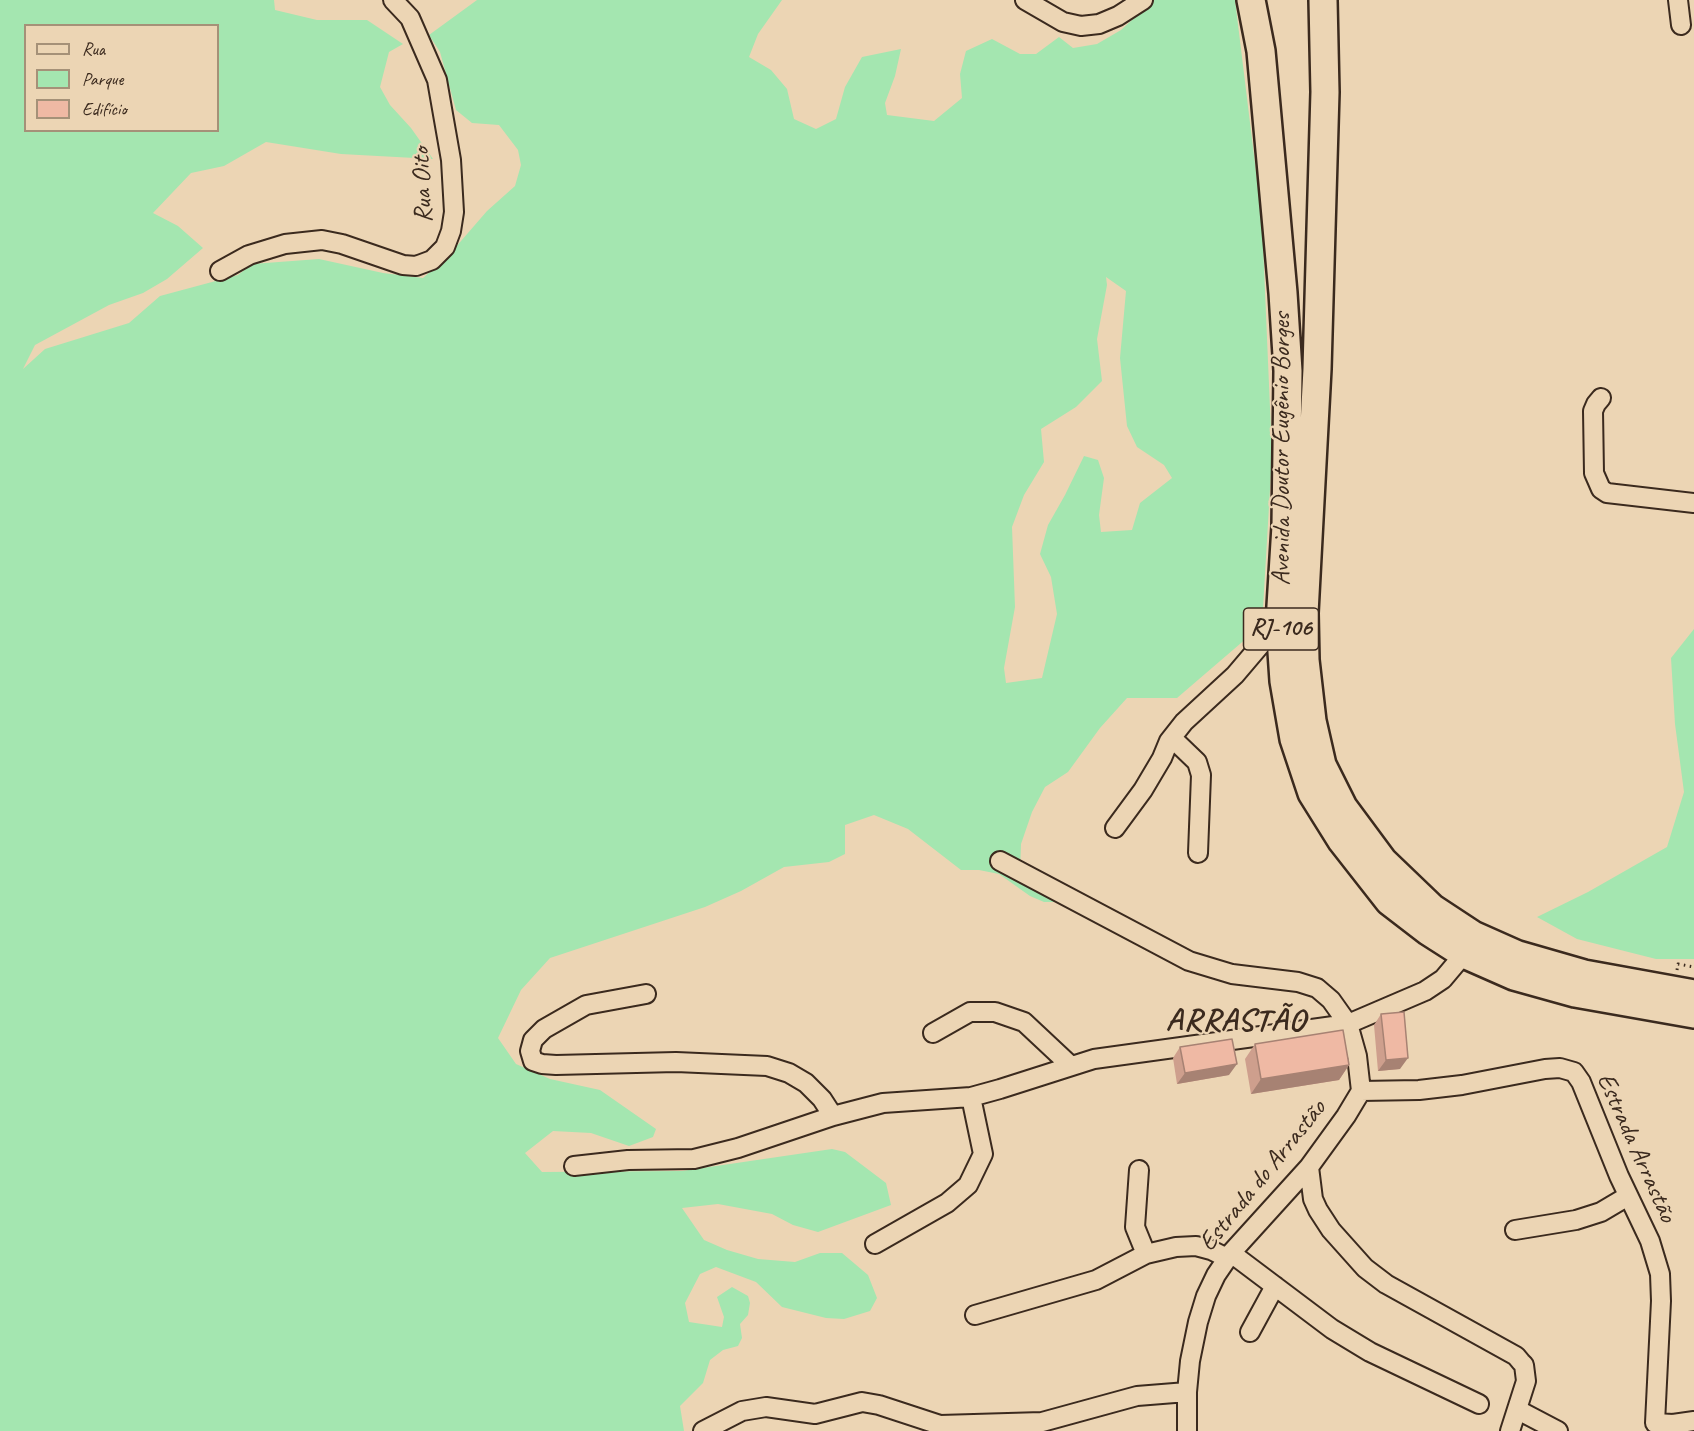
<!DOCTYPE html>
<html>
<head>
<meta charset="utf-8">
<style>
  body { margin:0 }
  #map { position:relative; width:1694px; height:1431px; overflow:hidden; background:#ecd5b4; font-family:Caveat,sans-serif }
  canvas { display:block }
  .legend { position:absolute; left:24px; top:24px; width:195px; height:108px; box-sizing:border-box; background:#ecd5b4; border:2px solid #a59178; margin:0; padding:8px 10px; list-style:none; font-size:18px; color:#3b2a1e }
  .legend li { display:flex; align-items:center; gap:12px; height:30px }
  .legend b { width:30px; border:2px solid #a59178 }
</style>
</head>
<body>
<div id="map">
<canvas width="1694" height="1431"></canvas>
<ul class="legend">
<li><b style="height:8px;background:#ecd5b4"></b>Rua</li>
<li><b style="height:16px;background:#a4e6b0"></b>Parque</li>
<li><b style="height:16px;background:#efb9a4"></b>Edifício</li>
</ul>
</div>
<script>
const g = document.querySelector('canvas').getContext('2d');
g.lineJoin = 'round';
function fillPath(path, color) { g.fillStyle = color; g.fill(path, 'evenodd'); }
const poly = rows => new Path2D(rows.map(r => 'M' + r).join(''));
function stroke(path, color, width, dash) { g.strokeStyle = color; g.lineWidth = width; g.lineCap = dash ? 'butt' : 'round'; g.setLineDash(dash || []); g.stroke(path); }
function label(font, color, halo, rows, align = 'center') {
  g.font = font + ' Caveat,sans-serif'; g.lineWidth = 4.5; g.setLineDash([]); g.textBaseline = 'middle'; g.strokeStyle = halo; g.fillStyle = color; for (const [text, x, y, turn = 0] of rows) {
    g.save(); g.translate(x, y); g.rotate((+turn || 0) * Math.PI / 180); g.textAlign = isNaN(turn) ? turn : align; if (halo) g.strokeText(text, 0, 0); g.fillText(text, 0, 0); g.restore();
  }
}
fillPath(poly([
  [0,0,274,0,275,10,317,20,367,20,403,44,389,52,380,87,390,105,411,128,433,159,341,154,266,142,224,166,191,173,153,213,178,226,203,248,167,279,143,293,109,305,35,345,23,369,45,349,129,323,160,296,238,275,252,264,319,259,383,273,423,278,448,256,487,211,515,186,521,165,518,150,499,125,472,123,456,110,440,52,429,35,477,0,782,0,758,34,749,57,771,70,787,89,794,119,816,129,836,119,845,87,862,57,901,49,895,76,885,103,887,115,934,121,962,98,960,74,966,51,992,39,1020,54,1036,54,1059,37,1073,48,1097,44,1121,30,1154,0,1235,0,1262,221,1272,455,1262,625,1177,698,1127,698,1100,728,1068,772,1045,787,1032,812,1021,844,1020,872,1047,889,1057,902,1044,902,1030,896,999,874,979,870,961,870,908,829,874,815,845,825,845,854,829,862,784,867,741,891,705,907,550,958,521,990,498,1038,516,1064,550,1079,600,1090,656,1129,653,1137,629,1146,591,1133,553,1131,525,1153,542,1172,682,1171,832,1149,845,1152,886,1183,891,1205,818,1232,793,1225,772,1214,718,1204,682,1208,704,1240,727,1250,758,1259,795,1262,820,1253,842,1253,868,1275,877,1298,870,1311,844,1319,826,1318,782,1307,756,1282,716,1267,700,1274,685,1303,689,1322,722,1327,724,1317,717,1297,732,1287,748,1296,750,1303,748,1315,740,1324,742,1338,738,1346,723,1350,710,1360,703,1383,680,1406,684,1431,0,1431],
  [26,26,218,26,218,130,26,130],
  [1106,277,1126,291,1120,358,1127,426,1137,447,1164,465,1172,478,1140,503,1132,530,1101,532,1099,515,1104,478,1098,460,1084,456,1065,495,1048,525,1040,554,1051,577,1057,614,1042,678,1006,683,1004,668,1015,607,1012,527,1024,495,1044,462,1041,429,1076,407,1102,381,1097,339,1107,285],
  [1694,629,1694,959,1656,959,1577,939,1537,917,1588,892,1667,847,1684,792,1675,724,1671,658]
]), '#a4e6b0');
const minor = poly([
  [1025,0,1063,22,1081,26,1099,24,1118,16,1143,0],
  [1678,0,1681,25],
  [220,271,249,255,285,244,322,240,342,244,403,265,416,266,432,260,445,247,451,231,454,212,451,160,437,80,410,18,393,0],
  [1601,398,1596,404,1593,411,1594,473,1601,489,1607,493,1694,503],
  [1172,738,1197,762,1201,775,1198,853],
  [1115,828,1143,790,1162,758,1169,741,1184,722,1235,675,1280,622],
  [1000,861,1189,961,1232,974,1298,982,1317,988,1331,1000,1348,1024,1357,1056,1361,1091,1346,1116,1309,1167,1231,1253,1216,1275,1206,1296,1198,1322,1190,1361,1187,1392,1187,1431],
  [646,994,586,1005,544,1029,533,1040,530,1051,533,1061,542,1064,556,1065,676,1062,767,1066,789,1073,806,1083,822,1099,833,1116],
  [933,1033,970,1012,995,1012,1024,1022,1071,1066],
  [1361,1091,1419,1090,1462,1085,1545,1069,1560,1068,1574,1072,1581,1082,1619,1176,1650,1241,1660,1274,1661,1301,1655,1423],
  [574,1166,628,1160,694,1159,738,1148,833,1116,883,1103,971,1097,1000,1089,1094,1059,1348,1024,1425,991,1443,979,1464,954],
  [1309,1167,1313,1199,1318,1210,1331,1230,1365,1268,1386,1284,1516,1356,1521,1362,1524,1365,1526,1381,1510,1431],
  [1139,1170,1135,1227,1146,1254],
  [1515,1230,1576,1220,1601,1212,1628,1196],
  [875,1244,947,1203,968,1185,983,1154,971,1097],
  [1231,1253,1332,1329,1370,1352,1479,1404],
  [975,1315,1096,1280,1146,1254,1176,1247,1196,1246,1211,1250,1227,1258],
  [1250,1332,1275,1286],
  [1518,1410,1558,1431],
  [1655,1423,1673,1424,1694,1421],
  [703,1431,742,1411,766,1407,815,1414,862,1402,879,1405,940,1425,1042,1422,1137,1396,1187,1392]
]);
const highway = poly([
  [1251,0,1261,51,1283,293,1288,371,1286,526,1280,622,1284,681,1294,739,1312,793,1342,841,1389,901,1428,931,1464,954,1514,976,1575,993,1694,1014],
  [1323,0,1325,92,1321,229,1317,369,1304,613,1305,660,1312,721,1322,765,1343,807,1383,861,1432,908,1473,935,1518,955,1584,974,1694,994]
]);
stroke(minor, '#3b2a1e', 22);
stroke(highway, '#3b2a1e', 32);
stroke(poly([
  [1677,970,1678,964,1694,967]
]), '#3b2a1e', 3, [1.5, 4.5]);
stroke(minor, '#ecd5b4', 18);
stroke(highway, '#ecd5b4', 27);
fillPath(poly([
  [1381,1014,1400,1069,1378,1071,1374,1025],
  [1255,1044,1349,1065,1339,1080,1251,1094,1245,1059],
  [1180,1047,1229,1075,1177,1084,1173,1058]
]), '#ce9f8d');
fillPath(poly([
  [1408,1058,1400,1069,1378,1071,1386,1060],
  [1237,1064,1229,1075,1177,1084,1185,1073],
  [1349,1065,1339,1080,1251,1094,1261,1079]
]), '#a78273');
const building = poly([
  [1404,1012,1408,1058,1386,1060,1381,1014,1404,1012],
  [1343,1030,1349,1065,1261,1079,1255,1044,1343,1030],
  [1232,1039,1237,1064,1185,1073,1180,1047,1232,1039]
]);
fillPath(building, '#efb9a4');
stroke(building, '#a78273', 1.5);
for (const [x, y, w] of [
  [1281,629,75]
]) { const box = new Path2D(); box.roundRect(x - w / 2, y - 21, w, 42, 4.5); g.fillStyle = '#ecd5b4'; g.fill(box); stroke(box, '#3b2a1e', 1.5); }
label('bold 24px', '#3b2a1e', null, [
  ["RJ-106",1281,629]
]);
label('26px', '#3b2a1e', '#ecd5b4', [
  ["Rua Oito",423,185,-92],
  ["Avenida Doutor Eugênio Borges",1282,449,-90],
  ["Estrada Arrastão",1636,1148,66],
  ["Estrada do Arrastão",1263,1176,-51]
]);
g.letterSpacing = '1.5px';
label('bold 32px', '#3b2a1e', '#ecd5b4', [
  ["ARRASTÃO",1236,1022]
]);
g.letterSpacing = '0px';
</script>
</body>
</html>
